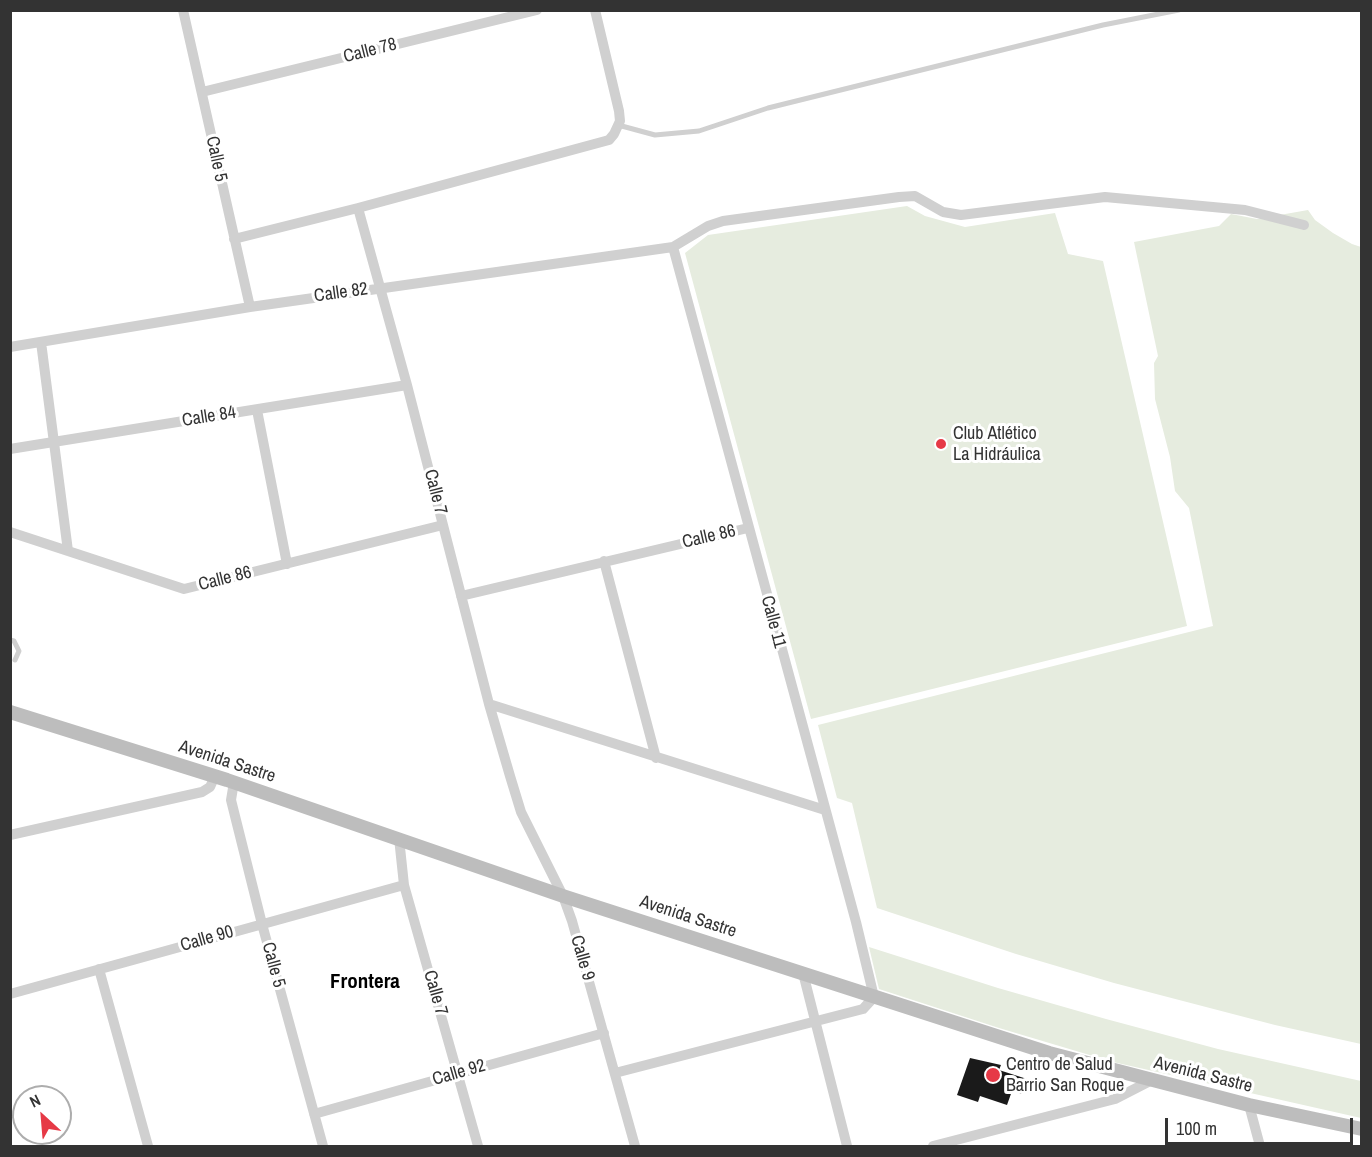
<!DOCTYPE html>
<html>
<head>
<meta charset="utf-8">
<style>
  body { margin:0 }
  #map { position:relative; width:1372px; height:1157px; overflow:hidden; background:#fff; font-family:"Archivo Narrow",sans-serif }
  canvas { display:block }
  .frame { position:absolute; inset:0; border:12px solid #333; pointer-events:none }
  .north { position:absolute; left:12px; top:1085px; width:60px; height:60px; box-sizing:border-box; background:#fff; border:2px solid #adadad; border-radius:50%; rotate:334deg; font-size:16px; font-weight:700; line-height:24px; text-align:center; color:#333 }
  .north::after { content:''; display:block; margin:auto; width:21px; height:27px; background:#e63946; clip-path:polygon(50% 0,100% 100%,50% 72%,0 100%) }
  .scale { position:absolute; left:1165px; top:1118px; width:188px; height:27px; box-sizing:border-box; border:3px solid #333; border-top:0; padding-left:8px; font-size:18px; line-height:21px; white-space:nowrap; color:#333; -webkit-text-stroke:4px #fff; paint-order:stroke }
</style>
</head>
<body>
<div id="map">
<canvas width="1372" height="1157"></canvas>
<div class="frame"></div>
<div class="north">N</div>
<div class="scale">100 m</div>
</div>
<script>
const g = document.querySelector('canvas').getContext('2d');
g.lineJoin = 'round';
function fillPath(path, color) { g.fillStyle = color; g.fill(path, 'evenodd'); }
const poly = rows => new Path2D(rows.map(r => 'M' + r).join(''));
function stroke(path, color, width, dash) { g.strokeStyle = color; g.lineWidth = width; g.lineCap = dash ? 'butt' : 'round'; g.setLineDash(dash || []); g.stroke(path); }
function label(font, color, halo, rows, align = 'center') {
  g.font = font + ' "Archivo Narrow",sans-serif'; g.lineWidth = 6; g.setLineDash([]); g.textBaseline = 'middle'; g.strokeStyle = halo; g.fillStyle = color; for (const [text, x, y, turn = 0] of rows) {
    g.save(); g.translate(x, y); g.rotate((+turn || 0) * Math.PI / 180); g.textAlign = isNaN(turn) ? turn : align; if (halo) g.strokeText(text, 0, 0); g.fillText(text, 0, 0); g.restore();
  }
}
fillPath(poly([
  [907,206,925,216,965,227,1055,213,1068,254,1103,261,1187,626,811,719,685,253,708,235],
  [1308,210,1315,220,1333,233,1352,244,1361,247,1361,1044,1275,1025,1114,983,1016,954,877,908,852,803,837,798,818,725,1213,626,1189,508,1175,491,1170,457,1155,399,1154,363,1158,356,1134,242,1219,226,1231,214,1257,219],
  [869,947,998,988,1106,1019,1218,1049,1361,1081,1361,1118,1113,1062,999,1028,879,989]
]), '#e6ecdf');
fillPath(poly([
  [970,1058,1001,1065,999,1070,1027,1079,1021,1094,1012,1091,1007,1105,980,1096,978,1102,957,1095]
]), '#1a1a1a');
stroke(poly([
  [618,125,655,135,699,131,768,108,1103,25,1179,10],
  [10,640,14,641,19,651,15,660]
]), '#d0d0d0', 5);
stroke(poly([
  [183,10,250,307],
  [202,92,537,10],
  [358,208,407,385,489,704,510,776,521,812,563,896,572,921,635,1146],
  [234,239,358,208,609,140,614,134,620,121,619,111,595,10],
  [41,342,68,551],
  [10,347,250,307,673,247,708,226,723,221,899,197,915,196,943,212,961,215,1105,197,1245,210,1304,225],
  [257,410,287,564],
  [10,449,407,385],
  [10,532,184,589,443,525],
  [604,561,656,758],
  [461,596,748,528],
  [489,704,825,810],
  [234,782,231,800,262,924,323,1146],
  [10,835,202,792,210,787,215,776],
  [399,838,404,885,478,1146],
  [99,969,148,1146],
  [803,973,847,1146],
  [10,994,404,885],
  [615,1073,863,1009,874,997,856,922,673,247],
  [1249,1105,1260,1146],
  [314,1114,604,1033],
  [933,1146,1115,1099,1152,1080]
]), '#d0d0d0', 10);
stroke(poly([
  [10,712,227,780,563,896,1049,1053,1249,1105,1362,1129]
]), '#bdbdbd', 14);
for (const [x, y, r, color] of [
  [941,444,6,"#e63946"],
  [993,1075,8,"#e63946"]
]) { const dot = new Path2D(); dot.arc(x, y, r, 0, 2 * Math.PI); g.fillStyle = color; g.fill(dot); stroke(dot, '#fff', 2); }
label('18px', '#333', '#fff', [
  ["Calle 78",370,51,-14],
  ["Calle 5",216,159,78],
  ["Calle 82",341,293,-8],
  ["Calle 84",209,417,-9],
  ["Calle 7",435,492,76],
  ["Calle 86",709,537,-13],
  ["Calle 86",225,579,-14],
  ["Calle 11",773,622,75],
  ["Avenida Sastre",227,762,18],
  ["Avenida Sastre",688,917,18],
  ["Calle 90",207,939,-16],
  ["Calle 9",582,958,74],
  ["Calle 5",273,965,75],
  ["Calle 7",435,993,74],
  ["Calle 92",459,1073,-16],
  ["Avenida Sastre",1203,1075,14]
]);
label('18px', '#333', '#fff', [
  ["Club Atlético",953,434],
  ["La Hidráulica",953,455],
  ["Centro de Salud",1006,1065],
  ["Barrio San Roque",1006,1086]
], 'left');
label('bold 21px', '#000', '#fff', [
  ["Frontera",365,982]
]);
</script>
</body>
</html>
